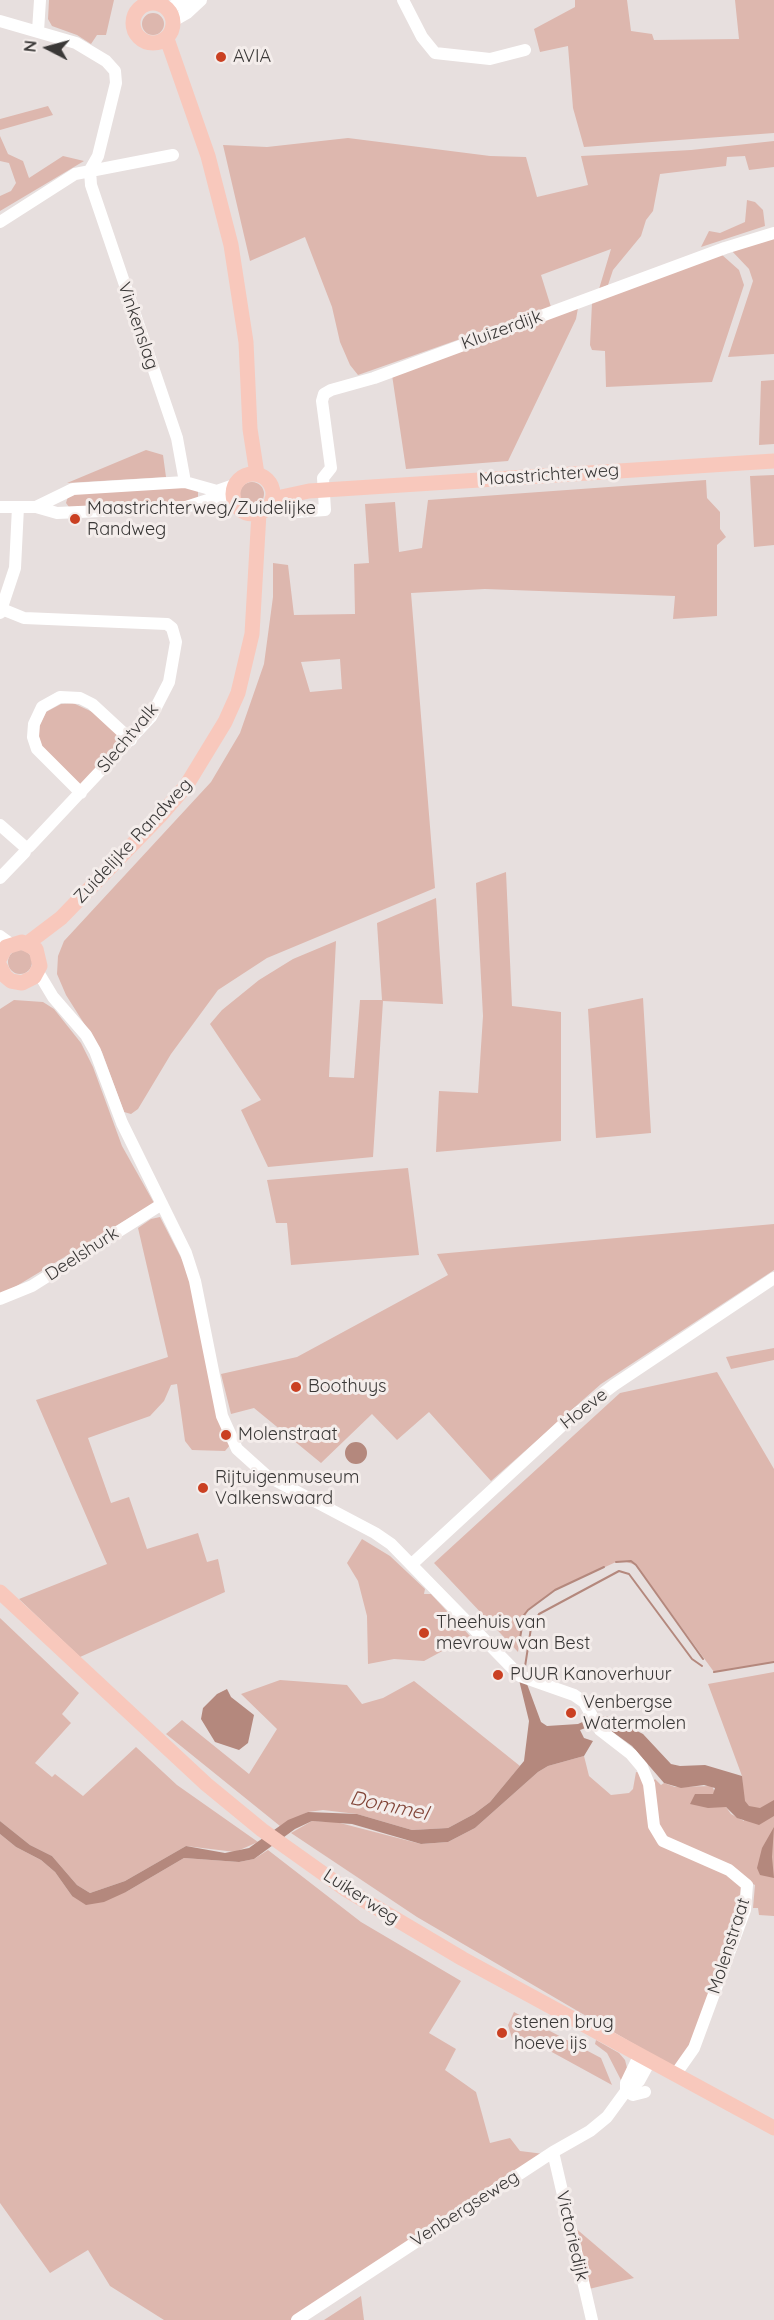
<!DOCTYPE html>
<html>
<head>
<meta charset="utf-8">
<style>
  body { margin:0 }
  #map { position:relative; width:774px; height:2320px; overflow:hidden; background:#e7dfde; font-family:Quicksand,sans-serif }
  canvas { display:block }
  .north { position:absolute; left:18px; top:18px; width:60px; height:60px; -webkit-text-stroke:4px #f4edeb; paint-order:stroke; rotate:276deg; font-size:16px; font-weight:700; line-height:24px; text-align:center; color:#3a3837 }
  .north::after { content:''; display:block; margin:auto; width:21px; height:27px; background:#3a3837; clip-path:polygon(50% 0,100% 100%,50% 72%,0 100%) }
</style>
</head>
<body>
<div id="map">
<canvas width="774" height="2320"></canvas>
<div class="north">N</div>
</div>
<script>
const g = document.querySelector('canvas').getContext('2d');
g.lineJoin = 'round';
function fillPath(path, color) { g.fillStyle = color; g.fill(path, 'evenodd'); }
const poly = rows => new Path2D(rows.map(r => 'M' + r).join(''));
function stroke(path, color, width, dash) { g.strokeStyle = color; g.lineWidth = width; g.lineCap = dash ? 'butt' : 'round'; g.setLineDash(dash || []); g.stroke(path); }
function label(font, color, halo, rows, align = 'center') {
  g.font = font + ' Quicksand,sans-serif'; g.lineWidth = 6; g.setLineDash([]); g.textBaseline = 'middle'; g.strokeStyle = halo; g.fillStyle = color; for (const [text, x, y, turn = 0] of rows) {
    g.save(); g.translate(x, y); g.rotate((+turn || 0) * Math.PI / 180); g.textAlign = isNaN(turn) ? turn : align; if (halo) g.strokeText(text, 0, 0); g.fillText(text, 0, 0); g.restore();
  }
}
fillPath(poly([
  [49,0,114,0,106,35,97,35,91,44,77,35,52,26,48,19],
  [575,0,627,0,631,31,652,34,654,40,739,39,735,0,774,0,774,133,584,147,573,108,568,46,540,52,534,29,575,7],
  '142 24a11 11 0 1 1 22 0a11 11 0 1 1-22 0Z',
  [48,106,53,115,0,130,0,119],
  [0,136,8,154,23,161,29,178,63,156,84,161,0,211,0,196,11,191,16,183,9,163,0,161],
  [348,138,490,156,526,157,537,197,588,185,581,156,691,150,774,141,774,167,749,170,745,156,727,157,726,166,660,174,653,211,646,220,641,236,613,270,608,285,599,289,611,249,541,275,551,307,358,375,350,365,340,342,332,307,305,237,250,261,223,145,267,147],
  [747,200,755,202,763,210,765,226,701,247,709,231,720,233,745,222],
  [774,234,774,354,728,357,753,281,749,269,730,249],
  [721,254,739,270,744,285,712,382,606,387,605,351,592,350,590,345,592,303],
  [578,308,576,319,508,461,406,469,392,375],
  [774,380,774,444,759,445,761,381],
  [146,450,163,455,166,477,67,483],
  [774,475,774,545,754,547,750,476],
  [706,480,707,498,720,512,720,529,726,537,717,545,717,616,673,619,675,596,485,589,411,593,435,888,267,958,218,990,171,1054,138,1109,131,1114,124,1112,102,1052,66,995,57,974,58,956,64,941,211,782,240,733,264,664,273,597,273,563,288,565,294,615,355,614,354,564,369,563,365,504,395,502,399,552,422,548,428,500],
  [340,659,342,689,310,692,301,662],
  '240 494a12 12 0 1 1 24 0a12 12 0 1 1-24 0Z',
  [168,486,198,489,198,499,194,502,69,507,66,503,69,493],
  [73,703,99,715,123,740,80,786,43,749,38,739,38,728,46,712,61,704],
  [506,872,512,1006,561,1012,561,1141,436,1152,439,1091,478,1093,483,1016,476,883],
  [436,898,443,1004,383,1001,373,1157,268,1167,241,1110,261,1100,210,1024,222,1010,259,980,293,959,336,941,329,1077,354,1078,360,1000,382,1000,377,923],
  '8 962a12 12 0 1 1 24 0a12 12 0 1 1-24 0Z',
  [643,998,651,1133,596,1138,588,1009],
  [14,1000,43,1002,54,1009,81,1043,93,1067,122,1146,154,1203,0,1296,0,1009],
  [408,1168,419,1255,291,1265,287,1223,276,1223,267,1180],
  [160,1217,190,1275,231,1444,225,1451,192,1450,185,1441,177,1384,171,1385,164,1401,150,1416,88,1438,111,1503,129,1497,147,1549,198,1533,207,1562,218,1559,225,1592,80,1657,19,1599,107,1564,36,1400,168,1357,138,1228,151,1219],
  [774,1224,774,1270,601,1384,491,1481,429,1412,397,1440,372,1414,321,1463,254,1408,231,1414,221,1374,297,1357,428,1286,448,1275,437,1254],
  [774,1348,774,1360,731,1369,726,1357],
  [717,1372,774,1469,774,1662,714,1672,636,1565,623,1561,616,1562,555,1590,528,1610,522,1623,518,1652,434,1563,620,1393],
  [362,1539,390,1556,425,1589,424,1594,431,1594,470,1636,424,1661,394,1659,368,1664,367,1616,358,1581,347,1563],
  [0,1618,79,1693,62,1714,71,1723,35,1763,52,1777,55,1774,83,1796,136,1747,177,1785,258,1842,235,1852,186,1846,125,1881,90,1893,77,1885,52,1856,30,1845,0,1821],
  [774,1672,774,1916,759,1915,758,1908,753,1908,755,1885,683,1849,659,1830,652,1782,655,1779,661,1785,664,1783,675,1787,712,1786,715,1792,702,1805,726,1807,731,1814,744,1821,742,1776,708,1684],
  [280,1680,347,1685,362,1704,383,1698,414,1681,520,1766,490,1802,474,1814,448,1828,412,1830,357,1814,323,1810,308,1812,280,1826,166,1734,182,1720,249,1774,277,1729,241,1694],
  [584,1756,589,1776,611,1795,629,1793,633,1789,636,1772,642,1773,657,1838,726,1871,739,1881,744,1895,718,1976,690,2047,675,2068,417,1917,291,1833,312,1821,336,1822,421,1844,448,1842,475,1828,538,1772,548,1766],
  [0,1834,16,1847,41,1860,55,1872,72,1896,126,1892,184,1858,239,1862,254,1859,268,1850,361,1922,461,1981,429,2033,456,2049,445,2070,476,2092,490,2143,510,2138,520,2151,544,2154,294,2320,164,2320,110,2286,88,2250,50,2273,0,2203],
  [514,2012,601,2058,612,2085,539,2045,528,2041,514,2045,508,2025],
  [596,2040,619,2053,625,2060,627,2068,622,2082,607,2053,595,2044],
  [573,2226,634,2278,589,2289],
  [361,2296,364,2320,324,2320]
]), '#ddb7ae');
fillPath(poly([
  '345 1453a11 11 0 1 1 22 0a11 11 0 1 1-22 0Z',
  [519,1680,527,1684,541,1722,547,1726,578,1724,596,1716,608,1716,643,1734,671,1764,680,1766,705,1765,742,1776,745,1801,749,1806,760,1808,774,1800,774,1816,759,1825,737,1818,726,1807,708,1808,690,1804,695,1794,713,1794,715,1788,704,1785,681,1788,664,1783,632,1746,603,1725,594,1725,580,1730,584,1738,593,1741,584,1756,548,1766,538,1772,475,1828,448,1842,421,1844,352,1824,312,1821,295,1829,254,1859,239,1862,184,1858,126,1892,104,1902,86,1905,72,1896,55,1872,41,1860,16,1847,0,1834,0,1821,30,1845,52,1856,77,1885,90,1893,125,1881,186,1846,225,1853,249,1848,288,1820,308,1812,357,1814,412,1830,448,1828,474,1814,490,1802,524,1761,529,1721],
  [227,1689,231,1697,254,1715,248,1743,239,1750,215,1742,201,1719,203,1708,217,1694],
  [774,1827,772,1857,774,1878,760,1875,757,1868,762,1848]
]), '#b4887d');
stroke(poly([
  [616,1562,631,1561,636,1565,703,1659],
  [519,1644,524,1615,528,1610,555,1590,604,1567],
  [714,1672,774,1662],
  [524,1673,531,1628,539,1614,619,1571,629,1574,692,1659,702,1666]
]), '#b4887d', 2);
stroke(poly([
  [403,0,422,37,435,53,490,59,525,50],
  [165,8,195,0],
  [0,21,76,43,106,61,115,71,116,83,98,156,90,170,91,185,177,438,185,482],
  [173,21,187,13,201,0],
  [38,31,40,0],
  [0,222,75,174,173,155],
  [0,507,36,507,73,489,185,482,217,491,234,485],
  [36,507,57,513,186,507,217,497,234,503],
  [296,512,325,510,323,478,331,468,322,401,324,394,331,390,374,378,725,248,774,233],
  [0,613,15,568,18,507],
  [81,793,37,749,33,737,34,724,42,707,60,697,80,698,92,704,131,740],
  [0,825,25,847],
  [0,878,25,852,25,847,29,847,151,717,169,682,176,642,172,628,167,624,24,618,2,609],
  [0,936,11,944],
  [38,972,53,997,86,1035,95,1051,122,1123,186,1253,195,1281,222,1416,237,1449,267,1476,375,1533,391,1544,520,1676,574,1695,584,1702,600,1730,631,1754,642,1767,649,1784,654,1826,663,1841,729,1870,747,1885,745,1910,694,2048,675,2075],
  [0,1299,32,1286,162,1204],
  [412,1564,567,1421,614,1385,774,1278],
  [626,2091,626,2083,639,2056],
  [626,2091,633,2095,645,2092],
  [553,2152,592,2320],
  [297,2320,553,2152,590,2131,607,2117,626,2091,639,2081,650,2061]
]), '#fff', 12);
stroke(poly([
  '133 23a20 20 0 1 1 40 0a20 20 0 1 1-40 0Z',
  [167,39,208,156,231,245,246,342,250,429,257,474],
  '233 494a20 20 0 1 1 40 0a20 20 0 1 1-40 0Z',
  [272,499,309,491,774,461],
  [28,943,61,918,160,816,186,786,225,722,238,693,252,634,259,513],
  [0,958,6,947,22,942,36,949,40,966,34,977,22,983,11,981,5,976,0,966],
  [0,1592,206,1784,262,1830,345,1889,463,1959,774,2128]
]), '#f8c8bc', 15);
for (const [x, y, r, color] of [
  [221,57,6,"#ca4022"],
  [75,519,6,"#ca4022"],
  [296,1387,6,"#ca4022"],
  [226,1435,6,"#ca4022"],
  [203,1488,6,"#ca4022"],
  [424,1633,6,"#ca4022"],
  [498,1675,6,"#ca4022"],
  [571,1713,6,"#ca4022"],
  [502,2033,6,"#ca4022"]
]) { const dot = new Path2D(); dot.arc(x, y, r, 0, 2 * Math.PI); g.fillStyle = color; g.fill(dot); stroke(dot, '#f4edeb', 2); }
label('18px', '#3a3837', '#f4edeb', [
  ["AVIA",233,57],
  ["Maastrichterweg/Zuidelijke",87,509],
  ["Randweg",87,530],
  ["Boothuys",308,1387],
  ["Molenstraat",238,1435],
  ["Rijtuigenmuseum",215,1478],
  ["Valkenswaard",215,1499],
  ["Theehuis van",436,1623],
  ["mevrouw van Best",436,1644],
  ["PUUR Kanoverhuur",510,1675],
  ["Venbergse",583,1703],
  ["Watermolen",583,1724],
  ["stenen brug",514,2023],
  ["hoeve ijs",514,2044]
], 'left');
label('18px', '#3a3837', '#f4edeb', [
  ["Vinkenslag",138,326,71],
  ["Kluizerdijk",502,330,-20],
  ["Maastrichterweg",549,475,-4],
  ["Slechtvalk",128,738,-50],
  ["Zuidelijke Randweg",133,841,-47],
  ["Deelshurk",82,1254,-33],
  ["Hoeve",584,1409,-38],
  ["Luikerweg",361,1897,33],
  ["Molenstraat",729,1946,-72],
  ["Venbergseweg",465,2209,-33],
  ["Victoriedijk",572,2236,77]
]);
label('italic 20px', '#804336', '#f4edeb', [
  ["Dommel",389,1806,12]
]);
</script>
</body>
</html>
